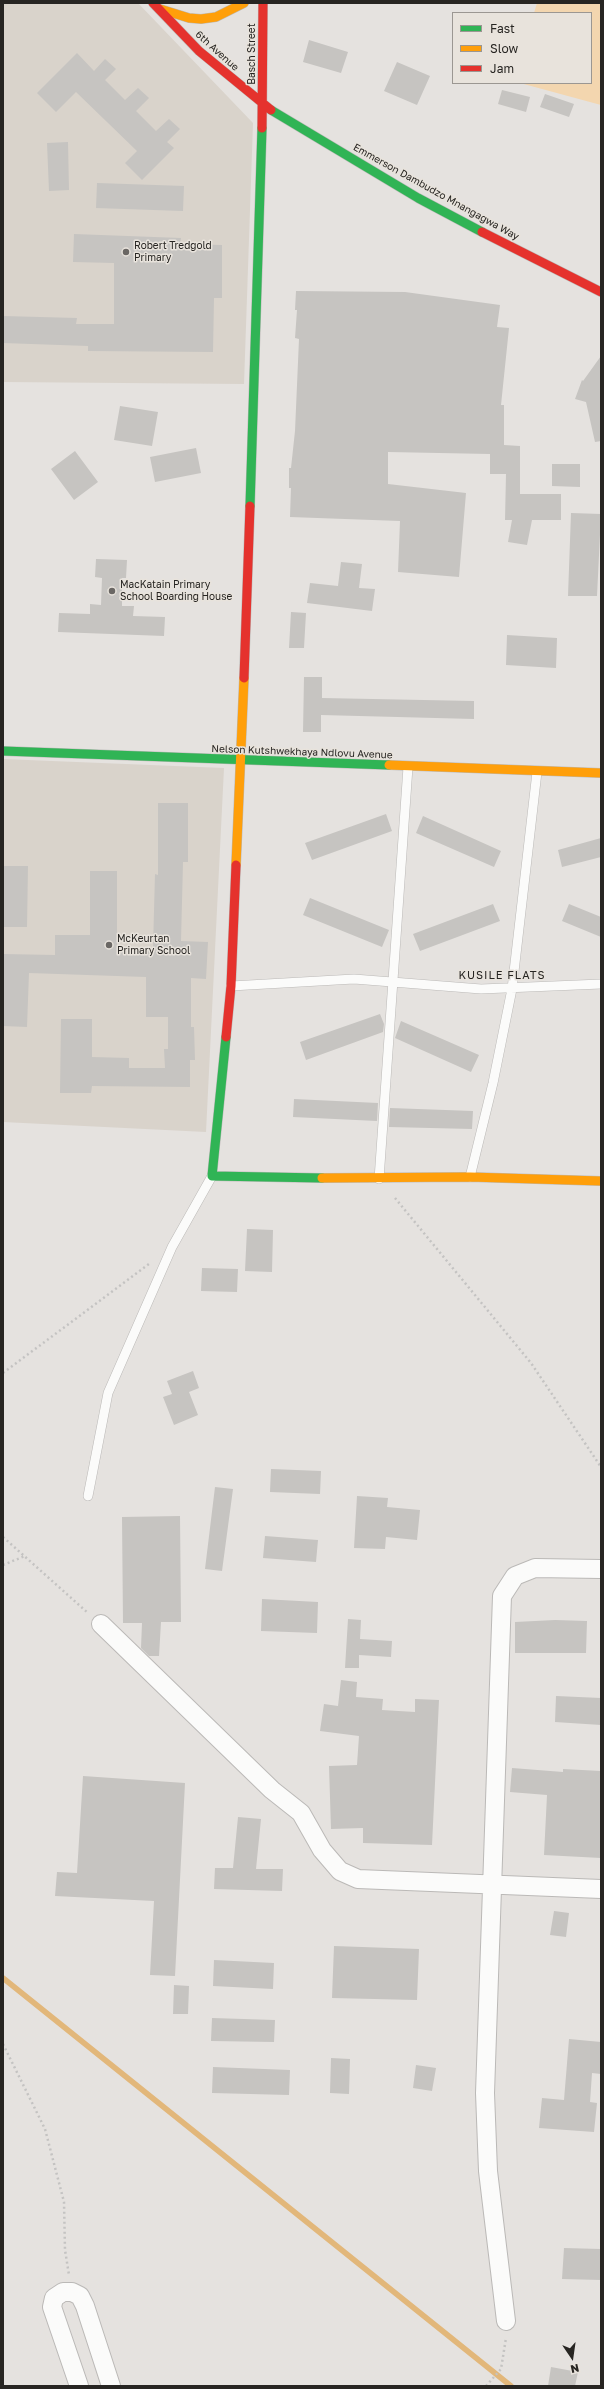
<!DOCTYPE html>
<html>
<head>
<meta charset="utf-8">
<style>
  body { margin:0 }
  #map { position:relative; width:604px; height:2389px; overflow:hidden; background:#e5e2df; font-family:"Golos Text",sans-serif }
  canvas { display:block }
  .frame { position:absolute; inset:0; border:4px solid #272522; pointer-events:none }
  .legend { position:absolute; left:452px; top:12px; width:140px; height:72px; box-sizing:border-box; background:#e8e3dc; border:1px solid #9b9792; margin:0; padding:5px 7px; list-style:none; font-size:12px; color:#272522 }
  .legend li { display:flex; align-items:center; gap:8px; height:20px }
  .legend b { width:20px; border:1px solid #9b9792 }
  .north { position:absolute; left:552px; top:2337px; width:40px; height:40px; -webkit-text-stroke:3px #e8e3dc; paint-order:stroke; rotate:167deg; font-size:11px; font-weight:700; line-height:16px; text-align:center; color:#272522 }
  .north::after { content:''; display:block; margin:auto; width:14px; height:18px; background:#272522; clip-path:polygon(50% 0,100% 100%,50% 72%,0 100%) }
</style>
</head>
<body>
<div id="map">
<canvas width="604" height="2389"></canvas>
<div class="frame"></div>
<ul class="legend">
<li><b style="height:5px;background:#30b455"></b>Fast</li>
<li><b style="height:5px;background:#ff9f0a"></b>Slow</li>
<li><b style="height:5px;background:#e5322d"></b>Jam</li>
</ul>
<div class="north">N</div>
</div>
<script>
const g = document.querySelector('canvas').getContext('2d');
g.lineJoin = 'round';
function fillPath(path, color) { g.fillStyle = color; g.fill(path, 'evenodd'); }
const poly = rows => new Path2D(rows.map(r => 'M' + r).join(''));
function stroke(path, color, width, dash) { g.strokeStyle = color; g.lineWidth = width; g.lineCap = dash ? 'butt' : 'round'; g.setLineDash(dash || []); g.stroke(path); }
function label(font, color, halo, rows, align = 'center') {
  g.font = font + ' "Golos Text",sans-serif'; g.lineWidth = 3; g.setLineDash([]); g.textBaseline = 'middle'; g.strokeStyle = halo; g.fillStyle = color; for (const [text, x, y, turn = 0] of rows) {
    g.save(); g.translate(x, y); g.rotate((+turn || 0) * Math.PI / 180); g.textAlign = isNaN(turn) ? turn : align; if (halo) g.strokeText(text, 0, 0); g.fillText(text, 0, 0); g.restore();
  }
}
fillPath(poly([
  [3,3,138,3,253,123,244,384,3,382],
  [3,759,224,768,206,1132,3,1122]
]), '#d9d3cb');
fillPath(poly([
  [537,3,601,3,601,105,520,83,591,83,591,13,534,13]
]), '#f3d6af');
stroke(poly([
  [3,1978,511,2386]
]), '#e2b77a', 5.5);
fillPath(poly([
  [309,40,348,52,341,73,303,62],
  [77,53,94,71,105,59,116,69,105,80,125,100,138,88,149,98,136,111,156,131,169,119,180,129,167,142,174,148,142,180,125,163,137,151,76,92,56,112,37,93],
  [397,62,430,76,417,105,384,91],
  [502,90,530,97,526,112,498,104],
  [545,94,574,104,569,117,540,107],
  [68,142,69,190,49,191,47,143],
  [97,183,184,186,183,211,96,208],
  [74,234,181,238,180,244,222,245,222,298,214,298,213,352,88,351,88,346,3,343,3,316,77,318,76,324,114,324,114,263,73,262],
  [296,291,405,292,500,305,497,327,509,328,501,405,504,405,504,445,520,446,520,494,561,494,561,520,532,520,527,545,508,542,512,520,505,520,506,474,490,474,490,454,388,452,388,484,466,493,459,577,398,572,400,521,290,517,291,488,289,488,289,468,291,468,295,431,299,339,295,338,297,310,295,310],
  [601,356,601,441,595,442,586,402,575,399,582,380,583,381],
  [120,406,158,412,152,446,114,440],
  [196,448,201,473,155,482,150,457],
  [75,451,98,482,74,500,51,469],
  [552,464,580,464,580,487,552,486],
  [571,513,601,514,597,596,568,596],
  [96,559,127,560,126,578,122,578,122,606,134,606,133,616,165,617,164,636,58,632,59,613,90,614,90,604,101,605,102,578,95,577],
  [341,562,362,564,359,588,375,589,372,611,307,603,310,583,338,586],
  [291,612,306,613,304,648,289,648],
  [507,635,557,638,556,668,506,665],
  [304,677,322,677,322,698,474,701,474,719,321,715,321,732,303,732],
  [158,803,188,803,188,862,183,862,181,941,208,942,206,979,191,978,191,1027,194,1027,195,1060,190,1060,190,1087,92,1086,91,1093,60,1093,61,1019,92,1019,92,1057,129,1058,129,1068,165,1068,164,1049,168,1049,168,1017,146,1017,146,977,29,973,27,1027,3,1026,3,954,55,955,55,935,90,935,90,871,117,871,117,947,153,948,155,874,158,875],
  [386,814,392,831,312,860,305,843],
  [423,816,501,851,494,867,416,833],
  [601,838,601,857,562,867,558,850],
  [4,866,28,866,27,927,4,927],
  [310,898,389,930,382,947,303,915],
  [493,904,500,921,420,951,413,934],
  [569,904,601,917,601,937,562,921],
  [380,1014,384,1024,383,1032,306,1060,300,1042],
  [401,1021,479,1055,471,1072,395,1038],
  [294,1099,378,1103,377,1121,293,1117],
  [390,1108,473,1111,472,1129,389,1127],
  [247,1229,273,1230,272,1272,245,1271],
  [202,1268,238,1269,237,1292,201,1291],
  [193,1371,199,1388,189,1392,198,1415,174,1425,163,1397,172,1394,167,1381],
  [271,1469,321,1471,320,1494,270,1492],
  [215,1487,233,1489,222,1571,205,1569],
  [357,1496,388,1498,387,1507,420,1510,417,1540,386,1537,385,1549,354,1548],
  [180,1516,181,1622,161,1622,159,1656,149,1656,141,1648,142,1623,123,1623,122,1517],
  [265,1536,318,1540,316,1562,263,1558],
  [262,1599,318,1602,317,1633,261,1631],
  [348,1619,361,1620,360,1639,392,1641,391,1657,359,1655,359,1668,345,1668],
  [555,1620,587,1621,586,1653,515,1653,515,1622],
  [341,1680,357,1682,356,1697,383,1699,382,1710,415,1712,415,1699,439,1700,432,1845,363,1843,363,1828,331,1829,329,1766,357,1765,359,1736,320,1731,324,1704,338,1706],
  [556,1696,601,1698,601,1725,555,1722],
  [512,1768,563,1772,563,1769,601,1771,601,1858,544,1855,547,1795,510,1792],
  [83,1776,185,1783,175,1976,150,1975,154,1901,55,1896,57,1872,77,1873],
  [238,1817,261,1819,256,1869,283,1869,282,1891,214,1889,215,1868,233,1868],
  [554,1911,569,1913,566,1937,550,1935],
  [334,1946,419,1949,417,2000,332,1998],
  [214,1960,274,1963,273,1989,213,1986],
  [174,1985,189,1986,188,2014,173,2014],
  [212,2018,275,2020,274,2042,211,2041],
  [569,2039,601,2042,601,2074,592,2073,590,2102,597,2103,594,2132,539,2128,542,2098,564,2100],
  [331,2058,350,2059,349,2094,330,2093],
  [416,2065,436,2068,432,2091,413,2088],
  [213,2067,290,2070,289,2095,212,2093],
  [564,2248,601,2249,601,2280,562,2279],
  [551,2367,578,2372,575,2386,548,2386]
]), '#c6c4c1');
const lane = poly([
  [231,986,354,979,481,989,601,984],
  [470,1177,493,1083,512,989,537,772],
  [379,1179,408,767],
  [88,1496,108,1393,172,1247,212,1176]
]);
const street = poly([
  [101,1624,272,1790,301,1813,322,1850,340,1871,358,1879,601,1889],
  [506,2321,488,2171,485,2093,502,1596,515,1576,535,1568,601,1569],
  [79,2386,52,2307,54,2298,63,2292,72,2292,80,2296,85,2306,111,2386]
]);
const fast = poly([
  [271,110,418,198,482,232],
  [250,506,262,128],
  [3,751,389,765],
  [226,1037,212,1176,322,1178]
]);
const slow = poly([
  [160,9,189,18,201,19,216,17,244,3],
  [389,765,601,773],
  [236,865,244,678],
  [322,1178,470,1177,601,1181]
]);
const jam = poly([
  [153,3,199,51,271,110],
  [262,128,263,3],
  [482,232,601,292],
  [244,678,250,506],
  [226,1037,231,986,236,865]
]);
stroke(lane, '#bbb9b7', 10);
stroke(street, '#bbb9b7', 20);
stroke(fast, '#bbb9b7', 10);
stroke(slow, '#bbb9b7', 10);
stroke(jam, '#bbb9b7', 10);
stroke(poly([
  [395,1198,531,1363,601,1467],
  [3,1373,149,1264],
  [3,1537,88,1613],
  [3,1565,25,1556],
  [3,2044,45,2129,64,2202,65,2250,69,2275],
  [486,2386,501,2369,506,2338]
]), '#c4c3c2', 2.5, [2, 3]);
stroke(lane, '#fbfbfa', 9);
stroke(street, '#fbfbfa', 18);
stroke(fast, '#30b455', 9);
stroke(slow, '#ff9f0a', 9);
stroke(jam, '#e5322d', 9);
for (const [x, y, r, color] of [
  [126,252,4,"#6a6764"],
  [112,591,4,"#6a6764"],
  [109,945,4,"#6a6764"]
]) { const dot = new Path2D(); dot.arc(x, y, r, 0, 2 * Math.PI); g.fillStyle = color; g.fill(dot); stroke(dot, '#e8e3dc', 1.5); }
label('10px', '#272522', '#e8e3dc', [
  ["6th Avenue",217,51,42],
  ["Basch Street",252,54,-90],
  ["Emmerson Dambudzo Mnangagwa Way",436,192,29],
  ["Nelson Kutshwekhaya Ndlovu Avenue",302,752,2]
]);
label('10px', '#272522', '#e8e3dc', [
  ["Robert Tredgold",134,246],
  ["Primary",134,258],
  ["MacKatain Primary",120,585],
  ["School Boarding House",120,597],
  ["McKeurtan",117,939],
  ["Primary School",117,951]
], 'left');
g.letterSpacing = '1px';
label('11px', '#272522', '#e8e3dc', [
  ["KUSILE FLATS",502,976]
]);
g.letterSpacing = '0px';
</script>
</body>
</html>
